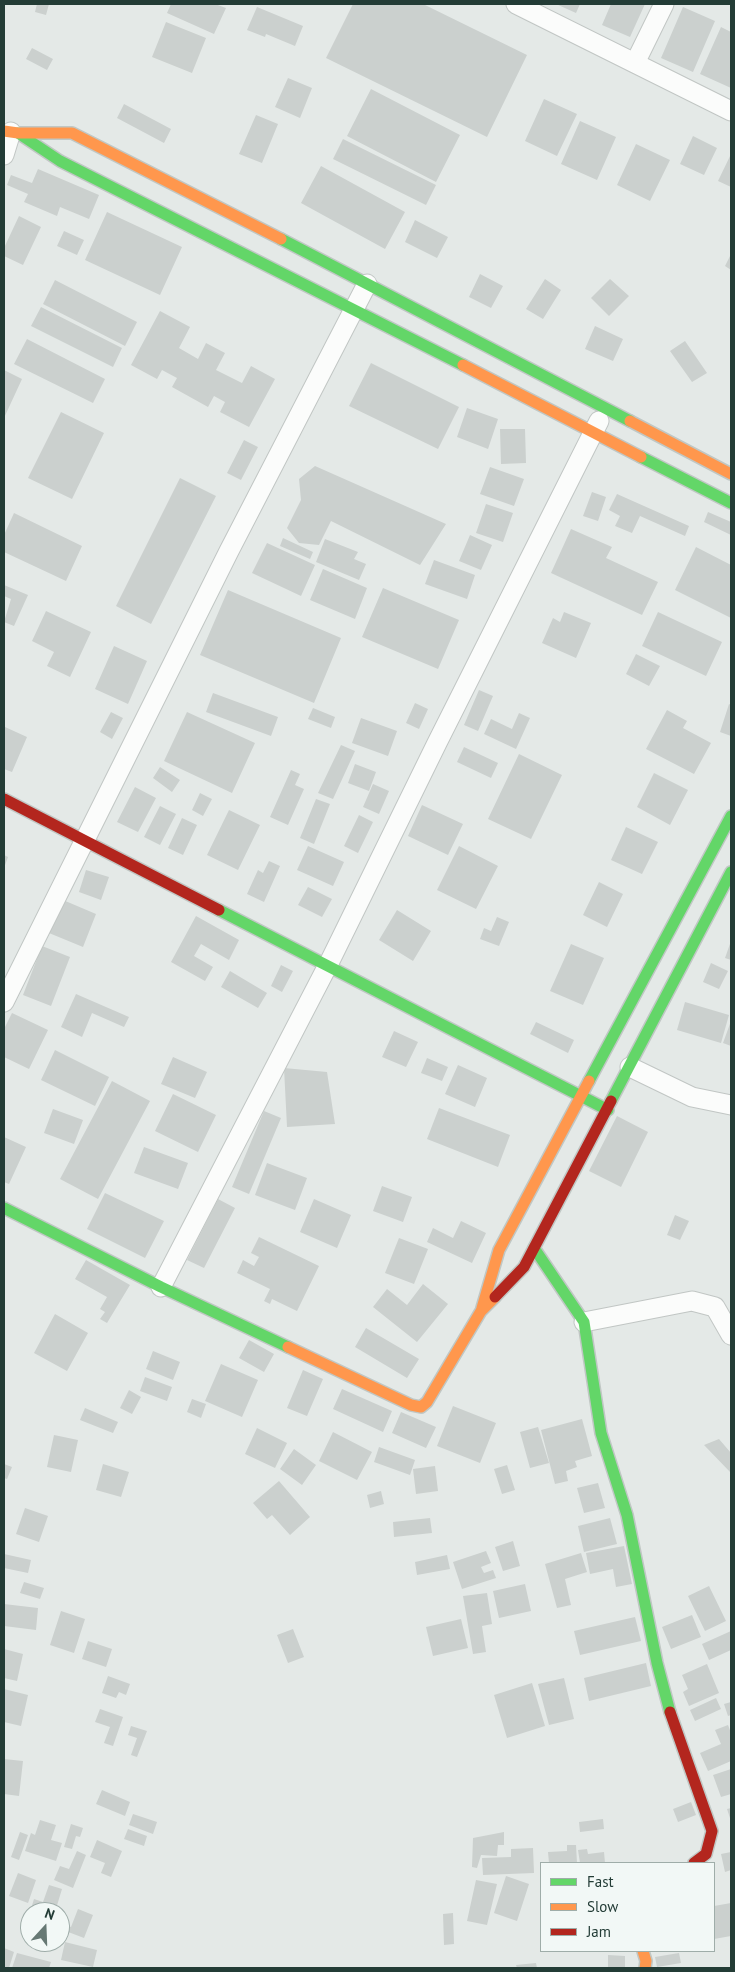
<!DOCTYPE html>
<html>
<head>
<meta charset="utf-8">
<style>
  body { margin:0 }
  #map { position:relative; width:735px; height:1972px; overflow:hidden; background:#e4e9e7; font-family:"PT Sans",sans-serif }
  canvas { display:block }
  .frame { position:absolute; inset:0; border:5px solid #233c36; pointer-events:none }
  .legend { position:absolute; left:540px; top:1862px; width:175px; height:90px; box-sizing:border-box; background:#f2f8f6; border:1px solid #9fada9; margin:0; padding:6px 9px; list-style:none; font-size:15px; color:#233c36 }
  .legend li { display:flex; align-items:center; gap:10px; height:25px }
  .legend b { width:25px; border:1px solid #9fada9 }
  .north { position:absolute; left:20px; top:1902px; width:50px; height:50px; box-sizing:border-box; background:#f2f8f6; border:1px solid #9fada9; border-radius:50%; rotate:20deg; font-size:14px; font-weight:700; line-height:20px; text-align:center; color:#233c36 }
  .north::after { content:''; display:block; margin:auto; width:18px; height:22px; background:#677974; clip-path:polygon(50% 0,100% 100%,50% 72%,0 100%) }
</style>
</head>
<body>
<div id="map">
<canvas width="735" height="1972"></canvas>
<div class="frame"></div>
<ul class="legend">
<li><b style="height:6px;background:#63d668"></b>Fast</li>
<li><b style="height:6px;background:#ff974d"></b>Slow</li>
<li><b style="height:6px;background:#b3261e"></b>Jam</li>
</ul>
<div class="north">N</div>
</div>
<script>
const g = document.querySelector('canvas').getContext('2d');
g.lineJoin = 'round';
function fillPath(path, color) { g.fillStyle = color; g.fill(path, 'evenodd'); }
const poly = rows => new Path2D(rows.map(r => 'M' + r).join(''));
function stroke(path, color, width, dash) { g.strokeStyle = color; g.lineWidth = width; g.lineCap = dash ? 'butt' : 'round'; g.setLineDash(dash || []); g.stroke(path); }
fillPath(poly([
  [37,4,49,4,46,15,35,12],
  [171,4,215,4,226,8,214,34,167,13],
  [353,4,423,4,527,55,487,137,326,58],
  [556,4,580,4,576,13],
  [611,4,645,4,630,37,602,25],
  [257,7,303,26,295,46,266,34,265,37,247,30],
  [683,7,715,21,693,72,661,58],
  [166,22,206,38,192,73,152,57],
  [721,27,731,32,731,88,700,74],
  [32,48,53,59,47,70,26,59],
  [288,78,312,88,300,118,275,107],
  [371,89,460,135,436,182,347,136],
  [544,99,577,114,557,156,525,141],
  [124,104,171,129,164,143,117,118],
  [256,115,278,124,262,163,239,154],
  [580,121,616,137,597,180,561,164],
  [693,136,717,148,704,175,680,164],
  [343,139,436,185,426,205,333,159],
  [636,144,670,160,650,201,617,185],
  [731,154,731,187,718,181],
  [321,166,405,212,385,249,301,203],
  [38,169,99,195,89,219,60,207,57,216,24,202,28,194,7,185,11,175,32,183],
  [107,212,182,247,160,295,85,260],
  [19,216,41,227,23,265,4,256,4,248],
  [415,220,448,237,437,258,405,242],
  [64,231,84,240,77,255,57,246],
  [731,254,731,270,725,266],
  [480,274,503,286,491,308,469,297],
  [545,279,561,290,543,319,526,309],
  [610,279,629,296,609,316,591,298],
  [55,280,137,322,125,346,43,304],
  [41,307,122,348,113,367,31,326],
  [160,311,190,327,179,348,198,359,206,343,225,353,216,370,242,383,251,366,275,379,249,427,220,412,225,402,214,396,208,407,172,387,177,378,162,370,157,379,131,365],
  [595,326,623,339,613,361,585,349],
  [27,339,105,379,93,403,14,364],
  [685,341,707,373,692,382,670,351],
  [371,363,459,407,438,449,349,406],
  [4,370,22,379,4,418],
  [467,408,498,419,488,449,457,437],
  [61,412,104,433,72,499,28,478],
  [500,429,525,429,526,463,501,464],
  [244,440,258,447,241,480,227,473],
  [315,466,446,524,420,565,331,521,319,545,299,543,287,528,301,500,299,479],
  [490,467,524,479,514,506,480,494],
  [180,478,216,496,151,624,116,606],
  [592,492,606,497,598,521,583,516],
  [617,494,689,526,685,536,640,516,632,533,615,526,620,516,609,510],
  [486,504,513,513,503,542,476,533],
  [708,512,731,522,731,535,704,522],
  [14,513,82,546,66,581,4,552,4,535],
  [571,529,612,547,606,558,658,582,642,615,551,573],
  [470,535,492,545,481,570,459,561],
  [283,538,313,552,310,559,280,546],
  [325,539,358,552,354,559,366,564,359,580,316,562],
  [267,543,315,565,301,596,252,573],
  [696,547,731,565,731,618,675,590],
  [434,560,475,575,467,599,425,584],
  [323,569,367,588,355,619,310,600],
  [4,585,28,595,14,626,4,622,11,599,4,596],
  [383,588,459,620,438,669,362,637],
  [228,590,341,638,314,703,200,655],
  [46,611,91,632,70,677,47,666,54,652,32,641],
  [564,612,591,623,576,658,542,643,553,618,560,622],
  [658,612,722,642,706,676,642,646],
  [114,646,147,661,128,704,95,689],
  [636,654,660,666,649,686,626,674],
  [479,690,493,696,478,731,464,725],
  [213,693,278,717,271,736,206,712],
  [415,703,428,709,419,729,406,723],
  [729,704,731,705,731,736,720,732],
  [313,708,335,717,331,728,308,719],
  [667,710,687,721,683,728,711,743,694,774,646,749],
  [111,712,123,718,112,739,100,732],
  [187,712,255,743,232,793,164,761],
  [519,713,530,718,516,749,484,734,491,719,512,729],
  [361,718,397,731,388,756,352,743],
  [5,727,27,737,12,772,4,769],
  [341,745,355,751,333,799,318,793],
  [464,747,498,763,491,778,457,762],
  [519,754,562,775,531,839,488,819],
  [355,764,376,772,369,791,348,783],
  [160,767,180,780,172,792,153,778],
  [291,770,300,774,295,785,304,789,288,825,270,817],
  [654,773,688,790,670,825,637,807],
  [373,784,389,791,379,814,363,807],
  [135,787,156,798,138,832,117,822],
  [200,793,212,799,203,816,192,810],
  [316,799,330,804,314,844,300,838],
  [422,805,463,824,448,855,408,836],
  [160,806,176,814,160,845,144,837],
  [229,810,260,825,238,870,207,855],
  [359,815,373,822,358,853,344,846],
  [182,818,197,825,183,855,168,848],
  [626,827,658,842,642,874,611,860],
  [308,846,344,862,333,886,297,870],
  [459,846,498,866,476,909,437,890],
  [4,855,8,857,4,868],
  [269,861,280,866,264,902,247,894,258,870,263,873],
  [86,870,109,877,101,900,79,892],
  [599,882,623,894,607,927,583,915],
  [308,887,332,899,322,917,298,905],
  [63,900,96,914,83,947,49,933],
  [397,910,431,931,413,961,379,940],
  [196,916,239,940,229,960,201,944,194,956,213,967,205,981,171,962],
  [497,917,509,922,499,946,480,939,484,928,491,931],
  [731,941,731,960,725,958],
  [571,944,604,958,583,1005,550,991],
  [42,946,70,957,51,1006,23,995],
  [711,963,728,971,719,989,703,982],
  [281,965,293,971,282,992,271,986],
  [230,971,267,993,258,1008,221,987],
  [76,994,129,1017,124,1027,92,1013,82,1037,61,1027],
  [685,1002,729,1015,721,1043,677,1030],
  [12,1013,48,1030,29,1069,4,1057,4,1029],
  [731,1021,731,1046,723,1043],
  [536,1022,574,1040,568,1053,530,1034],
  [394,1031,418,1042,406,1067,382,1057],
  [55,1050,109,1077,95,1106,41,1080],
  [173,1057,207,1072,195,1098,161,1084],
  [427,1058,448,1067,442,1081,421,1073],
  [458,1065,487,1078,475,1107,445,1094],
  [284,1068,327,1072,335,1124,287,1127],
  [112,1081,150,1101,98,1199,60,1179],
  [173,1094,216,1115,198,1152,155,1131],
  [439,1108,510,1135,498,1167,427,1139],
  [53,1109,83,1120,74,1144,44,1133],
  [264,1111,281,1118,249,1194,232,1187],
  [617,1116,648,1132,621,1187,589,1171],
  [4,1137,26,1147,9,1184,4,1182],
  [144,1147,188,1163,178,1189,134,1173],
  [267,1163,307,1178,295,1210,255,1195],
  [382,1186,412,1197,403,1222,373,1211],
  [105,1193,164,1221,145,1258,87,1229],
  [218,1199,235,1208,204,1268,187,1260],
  [314,1199,351,1215,337,1248,300,1232],
  [675,1215,689,1221,680,1240,667,1235],
  [461,1221,486,1233,472,1263,427,1242,433,1228,453,1238],
  [259,1237,319,1266,297,1311,272,1299,270,1304,264,1301,270,1289,237,1273,243,1260,254,1266,259,1257,251,1253],
  [399,1238,428,1249,414,1284,385,1273],
  [86,1260,130,1285,107,1323,100,1319,105,1312,100,1309,107,1297,75,1279],
  [423,1284,448,1304,417,1342,373,1307,387,1289,407,1305],
  [55,1314,88,1333,67,1371,34,1353],
  [366,1328,419,1359,407,1378,355,1347],
  [249,1340,274,1354,264,1372,239,1358],
  [153,1351,180,1362,173,1380,146,1369],
  [221,1364,258,1380,242,1417,205,1401],
  [303,1370,323,1379,307,1416,287,1408],
  [145,1377,172,1387,167,1401,140,1391],
  [342,1389,392,1411,383,1432,333,1409],
  [129,1390,141,1397,132,1414,120,1408],
  [192,1399,206,1404,201,1418,187,1412],
  [453,1406,496,1423,480,1463,437,1446],
  [85,1408,118,1422,113,1433,80,1420],
  [401,1412,436,1427,426,1448,392,1433],
  [582,1419,592,1456,575,1461,577,1467,566,1471,568,1481,555,1484,541,1430],
  [538,1427,549,1463,530,1468,520,1432],
  [257,1428,287,1443,275,1468,245,1454],
  [333,1432,372,1452,357,1480,319,1461],
  [54,1435,78,1440,71,1472,47,1467],
  [719,1439,731,1453,731,1473,704,1445],
  [379,1447,415,1460,410,1475,374,1462],
  [294,1449,316,1465,302,1485,280,1469],
  [4,1464,12,1467,7,1479,4,1478],
  [103,1464,129,1472,121,1497,96,1490],
  [507,1465,515,1490,502,1494,494,1469],
  [435,1466,438,1491,416,1494,413,1469],
  [279,1481,310,1517,290,1535,272,1515,267,1519,253,1503],
  [598,1483,605,1508,584,1513,577,1488],
  [381,1491,384,1504,370,1508,367,1495],
  [25,1508,48,1516,39,1542,16,1534],
  [430,1518,432,1533,394,1537,393,1522],
  [610,1518,617,1544,584,1552,578,1526],
  [513,1541,520,1566,503,1571,495,1547],
  [624,1546,632,1584,616,1587,613,1569,590,1574,586,1553],
  [486,1551,491,1563,481,1567,484,1573,493,1570,496,1578,462,1589,453,1562],
  [581,1553,587,1572,565,1579,571,1605,557,1608,545,1564],
  [4,1554,31,1560,28,1573,4,1568],
  [447,1555,450,1569,417,1575,415,1562],
  [24,1582,44,1588,40,1599,20,1593],
  [525,1584,531,1611,499,1618,493,1591],
  [709,1586,726,1621,705,1631,688,1596],
  [487,1593,492,1624,482,1626,486,1652,473,1654,463,1596],
  [4,1604,38,1608,36,1630,4,1626],
  [61,1611,85,1619,74,1653,50,1645],
  [692,1615,701,1637,671,1649,662,1627],
  [635,1617,641,1641,580,1655,574,1631],
  [461,1619,468,1648,433,1656,426,1627],
  [293,1629,304,1657,288,1663,277,1635],
  [731,1631,731,1650,709,1660,702,1644],
  [88,1641,112,1649,106,1667,82,1659],
  [4,1649,23,1654,17,1681,4,1678],
  [646,1663,651,1686,589,1701,584,1678],
  [707,1664,719,1693,689,1706,683,1692,688,1689,682,1675],
  [108,1676,130,1684,126,1695,119,1692,116,1698,102,1693],
  [564,1678,574,1719,549,1725,538,1684],
  [532,1683,545,1726,507,1738,494,1695],
  [4,1689,28,1695,21,1726,4,1722],
  [716,1698,721,1709,695,1721,690,1710],
  [731,1702,731,1715,728,1716,724,1704],
  [100,1709,123,1717,113,1746,104,1743,110,1727,95,1722],
  [728,1725,731,1733,731,1761,708,1771,700,1753,721,1744,715,1730],
  [131,1726,147,1731,137,1757,131,1755,137,1738,128,1735],
  [4,1759,23,1761,19,1796,4,1794],
  [731,1769,731,1794,721,1797,713,1775],
  [102,1790,130,1802,125,1816,96,1804],
  [691,1802,696,1815,678,1822,673,1809],
  [731,1808,731,1821,727,1809],
  [133,1814,157,1822,153,1834,129,1825],
  [603,1819,604,1829,580,1832,579,1822],
  [40,1820,56,1825,51,1840,62,1843,56,1861,25,1851,31,1833,35,1835],
  [71,1824,83,1828,80,1837,76,1836,72,1849,64,1847],
  [128,1829,147,1836,144,1846,124,1839],
  [20,1832,28,1835,19,1860,11,1857],
  [504,1832,504,1845,498,1845,497,1856,481,1855,477,1868,472,1867,473,1838],
  [97,1840,122,1851,111,1877,101,1873,105,1863,90,1857],
  [567,1845,576,1845,577,1863,549,1863,548,1852,567,1851],
  [533,1848,534,1873,483,1875,482,1858,511,1857,511,1849],
  [587,1849,588,1854,604,1852,605,1863,580,1863,578,1850],
  [77,1851,86,1855,73,1888,54,1880,60,1866,69,1869],
  [731,1852,731,1870,725,1872,721,1854],
  [18,1873,36,1880,28,1903,9,1896],
  [506,1876,529,1884,517,1921,494,1913],
  [476,1880,497,1884,487,1925,467,1921],
  [49,1885,62,1889,55,1912,30,1912,34,1899,43,1902],
  [731,1903,731,1936,714,1939,714,1906],
  [78,1909,93,1915,84,1938,63,1930,65,1924,71,1927],
  [453,1913,454,1944,444,1945,443,1914],
  [65,1942,97,1950,93,1967,61,1960],
  [4,1948,14,1952,9,1968,4,1968],
  [17,1953,51,1962,49,1968,12,1968],
  [679,1953,681,1963,657,1967,655,1957],
  [608,1955,625,1956,625,1968,608,1968],
  [536,1963,537,1968,517,1968,516,1965]
]), '#cbd0ce');
const street = poly([
  [516,4,731,111],
  [635,63,664,4],
  [4,155,11,132],
  [4,1002,229,551,367,284],
  [630,1067,692,1097,731,1105],
  [161,1287,328,965,437,743,599,421],
  [584,1322,692,1301,715,1307,731,1335]
]);
const fast = poly([
  [18,133,60,161,463,365],
  [281,239,630,421],
  [641,457,731,503],
  [219,910,608,1110],
  [589,1081,731,816],
  [611,1101,731,872],
  [4,1208,161,1287,288,1347],
  [534,1248,584,1322,601,1433,627,1515,657,1663,670,1712]
]);
const slow = poly([
  [4,131,18,133,72,133,281,239],
  [463,365,641,457],
  [630,421,731,474],
  [482,1308,499,1250,589,1081],
  [288,1347,411,1405,421,1407,427,1402,481,1311,495,1297],
  [643,1951,646,1961,645,1968]
]);
const jam = poly([
  [4,799,219,910],
  [495,1297,524,1267,611,1101],
  [670,1712,712,1831,706,1854,694,1863]
]);
stroke(street, '#c1c6c4', 21);
stroke(fast, '#c0c7c4', 14);
stroke(slow, '#c0c7c4', 14);
stroke(jam, '#c0c7c4', 14);
stroke(street, '#fbfcfb', 19);
stroke(fast, '#63d668', 11);
stroke(slow, '#ff974d', 11);
stroke(jam, '#b3261e', 11);
</script>
</body>
</html>
